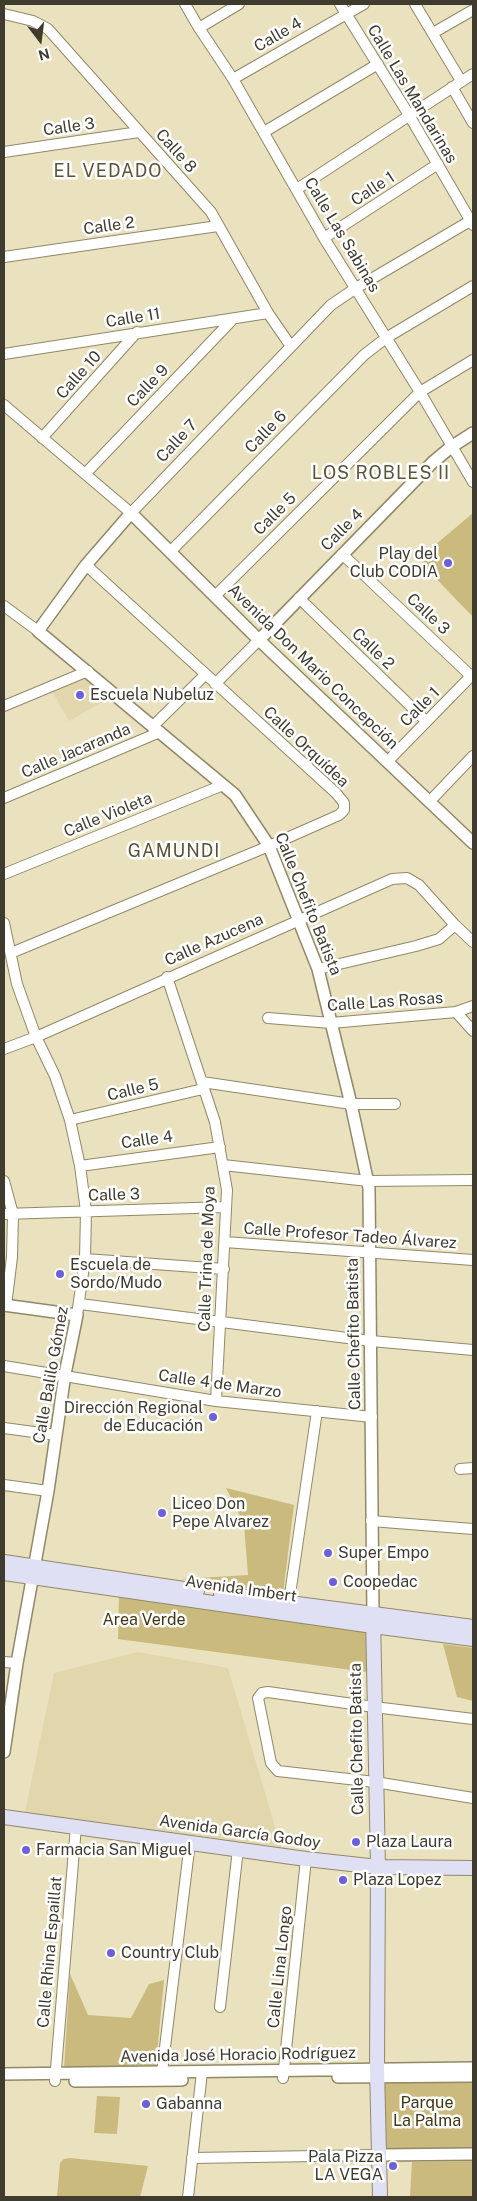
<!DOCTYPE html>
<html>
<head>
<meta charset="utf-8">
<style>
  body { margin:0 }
  #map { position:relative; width:477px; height:2201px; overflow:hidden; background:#eae1be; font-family:"Public Sans",sans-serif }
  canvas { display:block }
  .frame { position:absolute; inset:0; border:5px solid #3f3b2e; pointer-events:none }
  .north { position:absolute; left:15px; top:15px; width:50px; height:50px; -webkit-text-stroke:4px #fff; paint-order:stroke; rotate:165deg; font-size:14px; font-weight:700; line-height:20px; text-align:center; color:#3f3b2e }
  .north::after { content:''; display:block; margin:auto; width:18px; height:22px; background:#3f3b2e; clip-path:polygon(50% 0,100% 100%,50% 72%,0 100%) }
</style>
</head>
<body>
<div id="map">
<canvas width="477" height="2201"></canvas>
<div class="frame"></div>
<div class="north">N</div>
</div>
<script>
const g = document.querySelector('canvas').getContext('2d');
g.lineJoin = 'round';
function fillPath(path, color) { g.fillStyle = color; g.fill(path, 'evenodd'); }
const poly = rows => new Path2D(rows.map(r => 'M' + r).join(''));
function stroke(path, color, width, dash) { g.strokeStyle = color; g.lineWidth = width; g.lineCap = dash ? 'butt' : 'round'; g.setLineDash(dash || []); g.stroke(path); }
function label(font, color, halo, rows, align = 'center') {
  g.font = font + ' "Public Sans",sans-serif'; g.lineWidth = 5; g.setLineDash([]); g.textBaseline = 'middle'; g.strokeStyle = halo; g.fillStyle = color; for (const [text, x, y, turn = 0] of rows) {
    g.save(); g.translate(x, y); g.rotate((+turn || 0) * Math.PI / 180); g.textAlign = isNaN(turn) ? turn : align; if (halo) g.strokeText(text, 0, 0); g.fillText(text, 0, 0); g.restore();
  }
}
fillPath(poly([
  [87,675,110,698,69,721,52,691],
  [138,1652,228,1668,281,1847,25,1812,54,1673]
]), '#e2d6ac');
fillPath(poly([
  [473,513,473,617,423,565,421,560,422,556],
  [226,1488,294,1505,283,1594,182,1579,248,1575,244,1524],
  [119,1593,366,1630,369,1653,367,1672,118,1639],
  [443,1644,473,1648,473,1701,457,1697],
  [70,1974,88,2015,131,2018,149,1984,164,1980,156,2065,64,2068],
  [381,2074,473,2074,473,2150,383,2151],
  [97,2096,120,2097,117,2134,94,2133],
  [70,2158,148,2166,140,2197,57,2197,60,2163,64,2159],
  [473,2161,473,2196,410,2197,412,2162]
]), '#caba7d');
const minor = poly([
  [185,4,199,28,233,79,324,238,420,392,473,482],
  [340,4,409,115,473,225],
  [415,4,461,81],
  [4,14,33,21,48,29,211,212,268,313,290,345],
  [199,28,239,4],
  [433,33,473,10],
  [233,79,364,4],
  [452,87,473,123],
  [264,132,378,64],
  [4,152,139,132],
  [297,189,473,74],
  [324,238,438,164],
  [4,257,218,226],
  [4,354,268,313],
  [4,405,131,513,331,305,356,288,470,221],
  [42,438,137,332],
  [85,474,233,319],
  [171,551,364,355,386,338,473,286],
  [342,554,471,676],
  [215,596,420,392,473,360],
  [299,598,426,721],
  [4,606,38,631],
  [215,684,259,640],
  [4,706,88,671],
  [153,726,205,675],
  [388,761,473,674],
  [4,798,160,732],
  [430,801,473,756],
  [4,874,223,785],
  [4,923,17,984,36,1037,55,1076,70,1120,80,1166,86,1211,85,1259,77,1315],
  [11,953,269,846,339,815,344,810,344,803,336,793,86,565],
  [318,969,416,946,439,939,455,925],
  [167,977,215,1122,227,1190,216,1401],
  [456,1012,473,1031],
  [268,1018,331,1023,456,1012,473,1006],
  [4,1049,36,1037,392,879,407,878,419,885,455,925,473,942],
  [202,1082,351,1104,395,1104],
  [70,1120,203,1089],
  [223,1165,368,1181,473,1180],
  [80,1166,220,1147],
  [4,1181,13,1214,12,1257,6,1306],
  [4,1214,226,1207],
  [225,1242,473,1260],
  [85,1259,224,1269],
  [80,1304,371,1341,473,1350],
  [4,1366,216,1401,372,1417],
  [4,1428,56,1435],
  [460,1469,473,1468],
  [4,1485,48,1491],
  [371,1521,473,1529],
  [288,1608,317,1411],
  [4,1662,17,1663],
  [473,1719,374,1707,268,1692,262,1693,258,1698,271,1763,278,1771,375,1782,473,1798],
  [220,2007,238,1849],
  [162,2072,190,1842],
  [283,2078,306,1859],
  [55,2081,76,1826],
  [192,2158,380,2155],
  [188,2197,202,2072]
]);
const tertiary = poly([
  [259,640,433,462,451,447,473,433],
  [4,1305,77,1315,65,1374,48,1491,17,1663,4,1752],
  [373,1615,369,1188,351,1104,318,969,269,846,235,795,38,631,86,565,131,513,259,640,473,843],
  [4,2074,473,2068],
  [338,2077,473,2076],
  [75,2081,182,2080],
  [380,2155,473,2154]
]);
const secondary = poly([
  [4,1562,197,1591],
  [4,1573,373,1626,473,1639],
  [221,1594,473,1627],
  [373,1615,378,1867,377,2068,380,2197],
  [4,1817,306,1859,378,1867,473,1868]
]);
stroke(minor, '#918868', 12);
stroke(tertiary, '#918868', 14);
stroke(secondary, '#918868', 16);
stroke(minor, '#fff', 10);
stroke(tertiary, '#fff', 11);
stroke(secondary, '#e0e0f4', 14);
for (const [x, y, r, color] of [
  [448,563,5,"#6d5fd9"],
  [80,695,5,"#6d5fd9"],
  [60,1274,5,"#6d5fd9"],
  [213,1417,5,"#6d5fd9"],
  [162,1513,5,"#6d5fd9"],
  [328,1553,5,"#6d5fd9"],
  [333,1582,5,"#6d5fd9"],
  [356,1842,5,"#6d5fd9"],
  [26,1850,5,"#6d5fd9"],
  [343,1880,5,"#6d5fd9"],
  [111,1953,5,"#6d5fd9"],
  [146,2104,5,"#6d5fd9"],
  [393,2166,5,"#6d5fd9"]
]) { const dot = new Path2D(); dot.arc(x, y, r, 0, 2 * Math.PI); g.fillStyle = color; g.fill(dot); stroke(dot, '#fff', 2); }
label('16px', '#3f3b2e', '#fff', [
  ["Calle 4",278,35,-30],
  ["Calle Las Mandarinas",412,94,59],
  ["Calle 3",69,127,-8],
  ["Calle 8",176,151,48],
  ["Calle 1",373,189,-33],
  ["Calle 2",109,226,-8],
  ["Calle Las Sabinas",342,235,59],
  ["Calle 11",133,318,-9],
  ["Calle 10",79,375,-48],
  ["Calle 9",148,386,-46],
  ["Calle 6",266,432,-46],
  ["Calle 7",177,441,-47],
  ["Calle 5",275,514,-45],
  ["Calle 4",342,530,-45],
  ["Calle 3",428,614,43],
  ["Calle 2",373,649,44],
  ["Avenida Don Mario Concepción",313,667,44],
  ["Calle 1",420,707,-45],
  ["Calle Orquídea",306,747,43],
  ["Calle Jacaranda",76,751,-23],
  ["Calle Violeta",108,815,-22],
  ["Calle Chefito Batista",308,904,68],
  ["Calle Azucena",214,940,-24],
  ["Calle Las Rosas",385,1002,-4],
  ["Calle 5",133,1090,-13],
  ["Calle 4",147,1140,-8],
  ["Calle 3",114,1195,-2],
  ["Calle Profesor Tadeo Álvarez",350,1236,4],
  ["Calle Trina de Moya",207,1259,-88],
  ["Calle Chefito Batista",354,1334,-91],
  ["Calle Balilo Gómez",51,1375,-80],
  ["Calle 4 de Marzo",220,1384,8],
  ["Avenida Imbert",241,1589,8],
  ["Calle Chefito Batista",357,1739,-91],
  ["Avenida García Godoy",240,1832,8],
  ["Calle Rhina Espaillat",50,1952,-85],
  ["Calle Lina Longo",280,1967,-84],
  ["Avenida José Horacio Rodríguez",238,2055,-1]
]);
label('16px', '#3f3b2e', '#fff', [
  ["Play del",438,554,"right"],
  ["Club CODIA",438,572,"right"],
  ["Escuela Nubeluz",90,695],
  ["Escuela de",70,1265],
  ["Sordo/Mudo",70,1283],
  ["Dirección Regional",203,1408,"right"],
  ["de Educación",203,1426,"right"],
  ["Liceo Don",172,1504],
  ["Pepe Alvarez",172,1522],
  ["Super Empo",338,1553],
  ["Coopedac",343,1582],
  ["Plaza Laura",366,1842],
  ["Farmacia San Miguel",36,1850],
  ["Plaza Lopez",353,1880],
  ["Country Club",121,1953],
  ["Gabanna",156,2104],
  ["Pala Pizza",383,2157,"right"],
  ["LA VEGA",383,2175,"right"]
], 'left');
label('16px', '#403611', '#fff', [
  ["Area Verde",144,1620],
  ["Parque",427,2103],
  ["La Palma",427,2121]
]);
g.letterSpacing = '1px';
label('18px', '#5b5335', '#fff', [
  ["EL VEDADO",108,171],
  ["LOS ROBLES II",381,473],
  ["GAMUNDI",174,851]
]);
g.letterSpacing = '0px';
</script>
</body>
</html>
